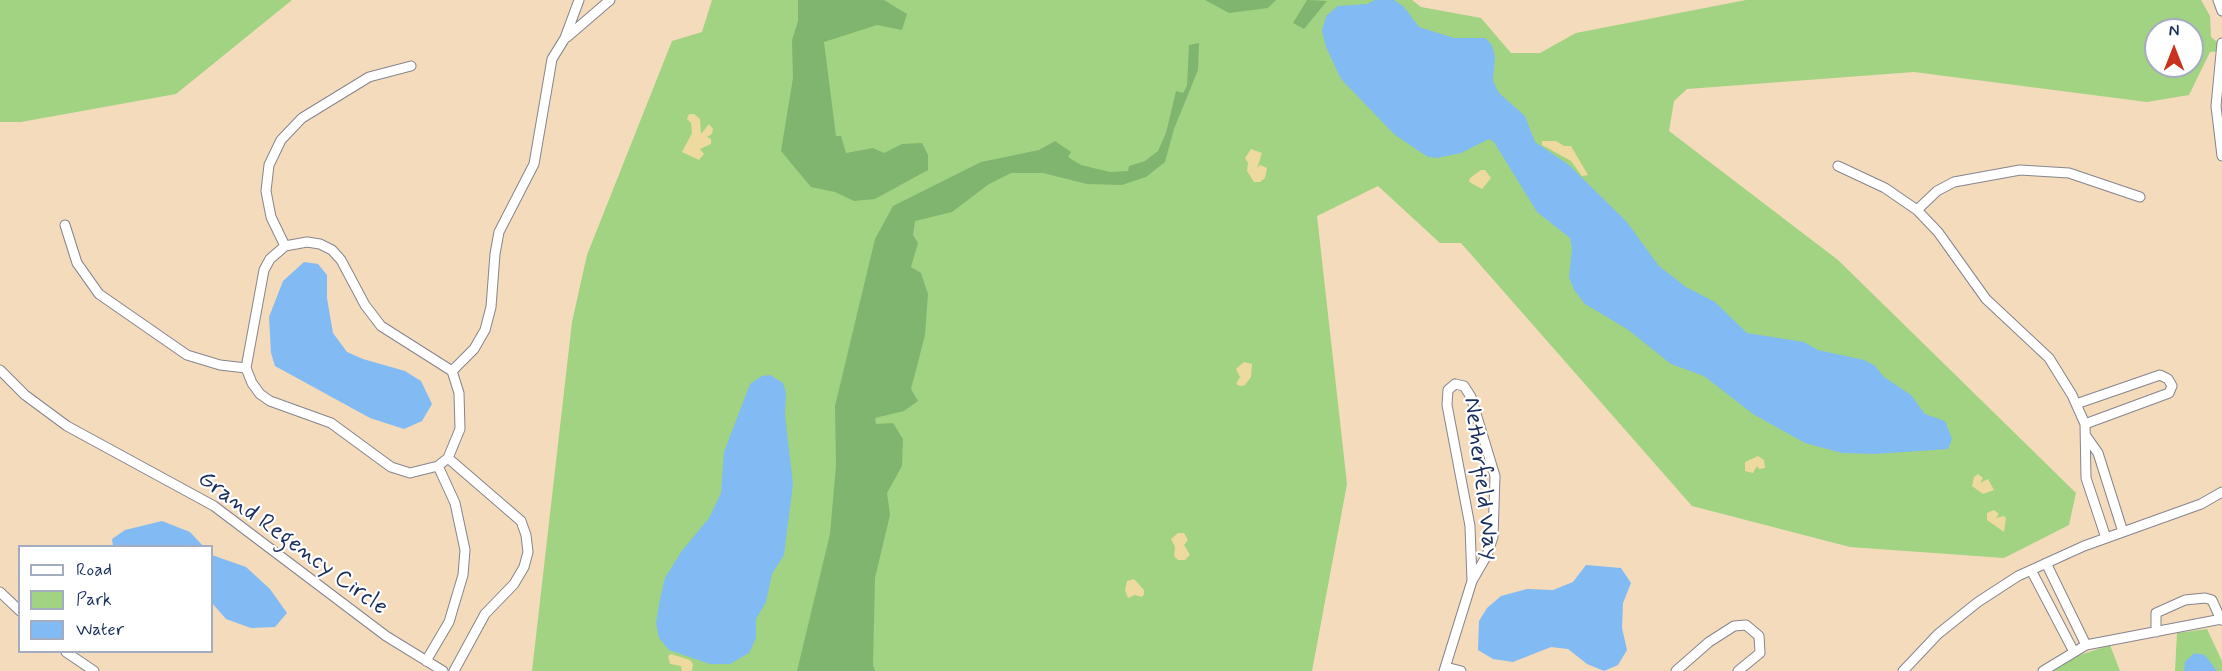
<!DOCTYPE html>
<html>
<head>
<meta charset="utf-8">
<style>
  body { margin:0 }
  #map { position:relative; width:2222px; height:671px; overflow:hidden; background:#f3dbbc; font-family:Mynerve,sans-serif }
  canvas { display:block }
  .legend { position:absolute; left:18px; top:545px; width:195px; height:108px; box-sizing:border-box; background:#fff; border:2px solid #a4acbf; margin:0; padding:8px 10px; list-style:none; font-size:18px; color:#1b2f5e }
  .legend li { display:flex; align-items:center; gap:12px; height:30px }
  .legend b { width:30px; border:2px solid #a4acbf }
  .north { position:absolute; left:2144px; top:18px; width:60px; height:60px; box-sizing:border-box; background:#fff; border:2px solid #a4acbf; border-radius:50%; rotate:0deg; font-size:16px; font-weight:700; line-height:24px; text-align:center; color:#1b2f5e }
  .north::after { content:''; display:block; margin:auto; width:21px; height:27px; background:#c8321e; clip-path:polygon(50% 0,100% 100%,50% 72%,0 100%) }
</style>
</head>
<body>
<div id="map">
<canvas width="2222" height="671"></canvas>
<ul class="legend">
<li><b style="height:8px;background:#fff"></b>Road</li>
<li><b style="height:16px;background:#a1d382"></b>Park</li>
<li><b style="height:16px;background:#82bbf3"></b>Water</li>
</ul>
<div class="north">N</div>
</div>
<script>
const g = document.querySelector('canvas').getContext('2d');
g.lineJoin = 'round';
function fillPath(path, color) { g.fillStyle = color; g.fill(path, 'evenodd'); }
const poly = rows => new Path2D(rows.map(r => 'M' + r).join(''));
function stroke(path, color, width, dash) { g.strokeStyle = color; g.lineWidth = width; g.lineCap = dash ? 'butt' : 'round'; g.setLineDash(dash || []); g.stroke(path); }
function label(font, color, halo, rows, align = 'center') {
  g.font = font + ' Mynerve,sans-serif'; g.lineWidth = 4.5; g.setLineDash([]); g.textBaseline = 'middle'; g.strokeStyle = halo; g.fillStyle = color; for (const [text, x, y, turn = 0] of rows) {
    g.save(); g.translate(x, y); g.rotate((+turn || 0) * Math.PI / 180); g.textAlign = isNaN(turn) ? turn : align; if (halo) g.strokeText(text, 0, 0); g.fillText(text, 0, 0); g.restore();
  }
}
fillPath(poly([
  [0,0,292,0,176,94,21,122,0,122],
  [712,0,1412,0,1421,7,1481,18,1511,53,1540,53,1576,33,1746,0,2201,0,2210,16,2211,37,2216,41,2222,40,2222,51,2210,52,2189,95,2147,102,1914,72,1687,89,1674,101,1669,131,1838,260,2076,493,2069,525,2004,558,1850,547,1692,506,1461,243,1440,243,1378,186,1317,216,1347,484,1312,671,532,671,572,322,587,255,672,41,702,32],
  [2156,30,2192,30,2192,66,2156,66],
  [2207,629,2222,661,2222,671,2175,671,2177,633],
  [2110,645,2120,671,2051,671,2074,657]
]), '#a1d382');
fillPath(poly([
  [798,0,884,0,907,14,902,30,877,25,824,42,836,136,841,136,846,153,873,148,884,153,902,144,922,143,928,155,928,170,875,199,854,201,835,192,811,187,781,151,793,78,792,40,798,21],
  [1205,0,1276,0,1268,8,1229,13],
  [1307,0,1327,1,1304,29,1293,23],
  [1199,43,1198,70,1174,129,1165,162,1146,177,1122,185,1087,184,1043,173,1011,173,989,184,952,212,915,221,913,235,918,243,911,267,921,273,928,294,925,335,911,389,918,401,904,411,875,418,876,424,893,423,903,439,902,466,887,493,890,515,875,578,873,665,875,671,797,671,830,534,836,466,835,406,875,239,893,206,981,162,1039,150,1055,141,1071,152,1068,157,1081,165,1110,172,1128,171,1129,166,1145,161,1158,151,1166,133,1176,91,1183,93,1187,86,1189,45]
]), '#80b570');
fillPath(poly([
  [689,114,694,114,700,119,701,134,709,124,713,129,712,134,707,137,711,139,711,144,700,149,704,154,699,160,682,152,692,133,691,123,687,119],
  [1542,141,1556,141,1564,146,1571,146,1588,175,1582,176,1571,161,1542,145],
  [1251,149,1262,153,1257,168,1260,165,1267,168,1265,178,1260,182,1254,182,1247,171,1248,163,1245,158],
  [1481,170,1485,170,1491,178,1482,189,1469,182,1470,178],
  [1244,362,1252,364,1251,377,1245,385,1240,386,1236,384,1240,377,1236,369],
  [1758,456,1764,460,1765,468,1759,469,1757,466,1753,473,1745,471,1745,462],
  [1978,474,1983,478,1980,483,1988,479,1994,490,1983,494,1972,486,1974,477],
  [1994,510,1999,514,1996,518,2004,516,2006,518,2004,532,1987,520,1987,513],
  [1178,533,1184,533,1188,540,1184,545,1190,555,1185,560,1178,560,1174,556,1175,547,1171,539],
  [1134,579,1144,590,1144,594,1142,597,1135,595,1128,598,1125,590,1127,581],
  [671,654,690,660,693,664,692,671,682,671,681,666,670,664,668,656]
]), '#eeda9e');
fillPath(poly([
  [1375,0,1394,0,1404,7,1419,27,1454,38,1485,38,1492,45,1495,57,1493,81,1499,93,1525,116,1535,142,1569,165,1626,221,1659,266,1686,287,1715,302,1747,333,1804,342,1818,350,1864,360,1874,365,1884,377,1911,395,1925,414,1945,421,1952,439,1948,449,1875,454,1842,453,1805,443,1753,414,1704,376,1671,364,1627,329,1585,304,1574,290,1569,277,1572,249,1570,238,1537,212,1494,142,1489,139,1461,153,1437,158,1428,157,1395,135,1341,79,1326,47,1322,31,1326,16,1338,6,1367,4],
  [304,262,318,264,327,275,327,298,333,333,347,352,363,359,405,371,421,381,432,404,422,421,404,429,370,418,275,366,271,353,269,317,283,281],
  [770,375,783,383,786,393,785,415,793,484,784,555,772,574,766,602,756,619,756,638,749,653,730,664,710,664,669,650,659,638,656,623,660,599,665,578,681,552,709,518,721,493,724,452,750,384,762,376],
  [162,521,190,532,203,546,113,546,112,539,125,530],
  [212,555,246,567,270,589,287,613,275,627,251,628,226,619,212,603],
  [1586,565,1621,568,1631,583,1623,603,1622,628,1627,650,1618,665,1604,671,1587,664,1568,649,1551,647,1513,662,1493,659,1478,650,1479,621,1487,608,1501,596,1527,589,1553,590,1573,582],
  [2194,653,2205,655,2217,671,2184,671,2185,662]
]), '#82bbf3');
const street = poly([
  [2218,0,2222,11],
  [567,37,610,0],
  [2222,43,2216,106,2222,156],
  [1838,166,1885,188,1917,210,1938,232,1986,299,2049,358,2072,395,2085,424,2086,478,2106,538],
  [1917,210,1937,191,1954,182,2020,170,2069,173,2140,197],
  [65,225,77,263,99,294,187,355,220,365,246,368],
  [307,242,320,244,332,250,341,260,365,305,381,326,452,371,459,393,460,429,448,458,438,466,410,473,391,467,331,423,270,401,260,394,252,383,246,368,264,270,270,259,285,246,307,242],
  [285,246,271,217,266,191,269,165,281,140,302,118,369,77,411,66],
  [0,370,25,395,67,426,214,506,386,636,443,671],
  [452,371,474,349,485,330,491,307,495,254,499,232,534,164,552,59,565,38,579,0],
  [1455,384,1464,386,1471,397,1495,476,1493,537,1487,555,1472,581,1470,526,1447,405,1448,390,1455,384],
  [2076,404,2160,375,2168,379,2172,386,2169,393,2085,424],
  [2086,436,2098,453,2123,532],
  [448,458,521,521,526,535,528,552,524,567,514,584,485,614,454,671],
  [2046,563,2086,645],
  [2031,570,2074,652],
  [0,592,20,611],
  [2156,632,2156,613,2185,600,2205,598,2212,600,2221,620],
  [66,652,94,671],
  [426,661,449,622,463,575,465,550,455,503,438,466],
  [1446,667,1461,671],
  [1444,671,1472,581],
  [1676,671,1709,642,1734,626,1746,625,1759,636,1760,653,1738,671],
  [1903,671,1938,634,1978,602,2018,576,2084,546,2201,504,2222,492],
  [2043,671,2086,645,2222,619]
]);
stroke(street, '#87858d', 11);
stroke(street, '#fff', 9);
label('24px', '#1b2f5e', '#fff', [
  ["Netherfield Way",1480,479,83],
  ["Grand Regency Circle",292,544,36]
]);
</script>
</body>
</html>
